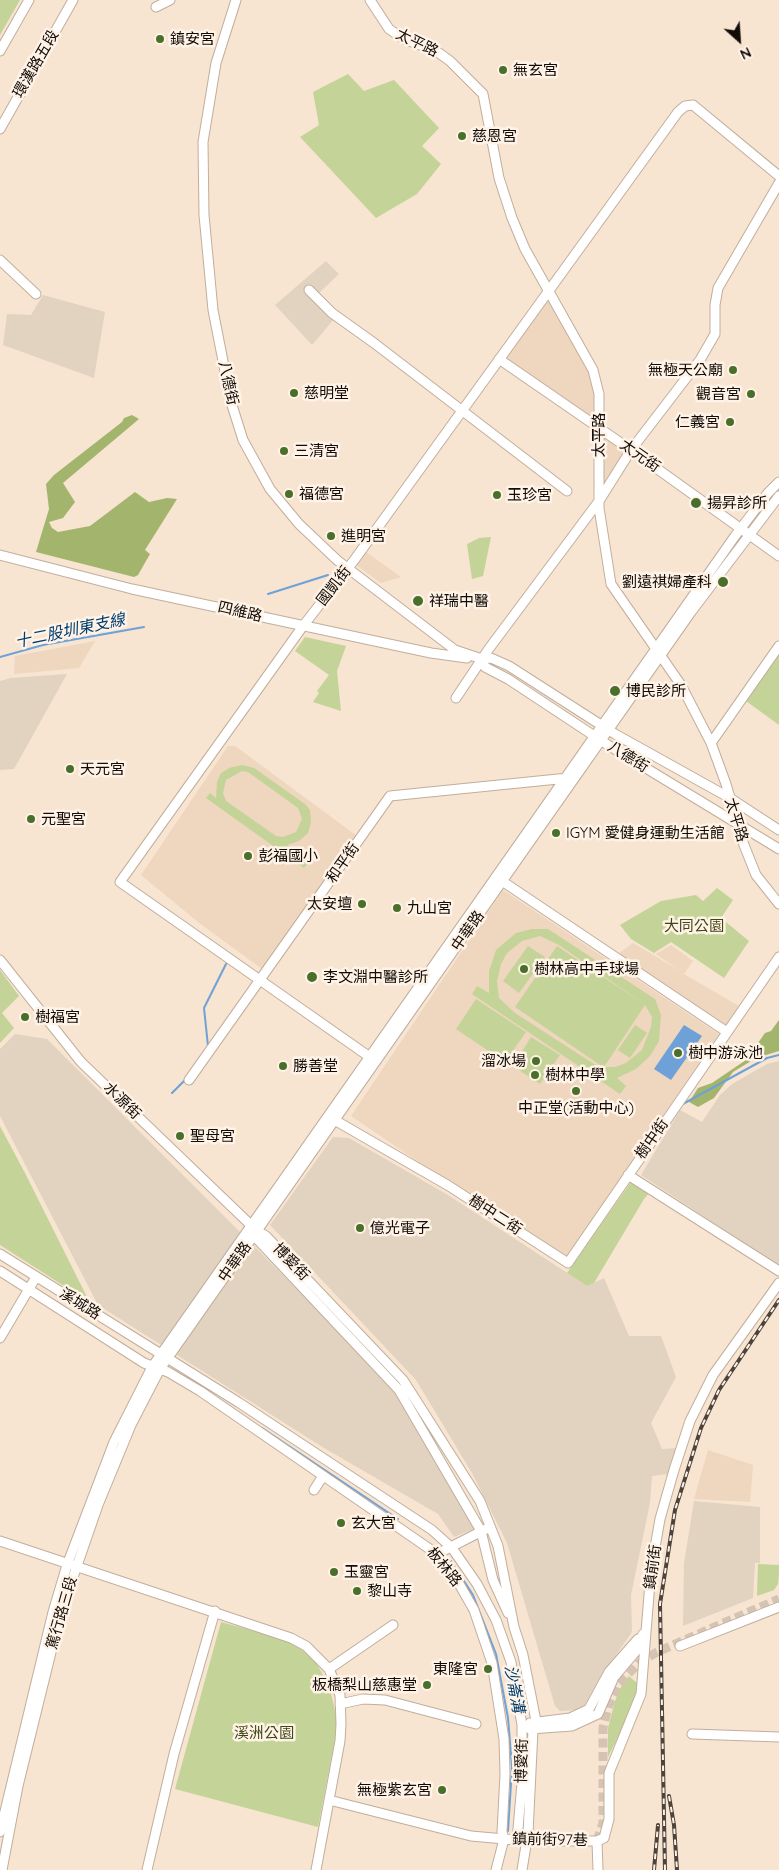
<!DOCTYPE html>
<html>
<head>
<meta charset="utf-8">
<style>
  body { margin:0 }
  #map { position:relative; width:779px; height:1870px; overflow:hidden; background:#f7e4d1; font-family:Quicksand,sans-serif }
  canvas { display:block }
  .north { position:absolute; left:714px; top:15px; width:50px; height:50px; -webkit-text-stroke:4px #fff3e7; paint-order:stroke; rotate:154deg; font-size:14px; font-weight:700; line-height:20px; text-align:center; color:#120b06 }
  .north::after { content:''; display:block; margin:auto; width:18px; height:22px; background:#120b06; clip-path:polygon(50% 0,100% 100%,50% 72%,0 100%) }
</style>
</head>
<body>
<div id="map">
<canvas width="779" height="1870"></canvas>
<div class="north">N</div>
</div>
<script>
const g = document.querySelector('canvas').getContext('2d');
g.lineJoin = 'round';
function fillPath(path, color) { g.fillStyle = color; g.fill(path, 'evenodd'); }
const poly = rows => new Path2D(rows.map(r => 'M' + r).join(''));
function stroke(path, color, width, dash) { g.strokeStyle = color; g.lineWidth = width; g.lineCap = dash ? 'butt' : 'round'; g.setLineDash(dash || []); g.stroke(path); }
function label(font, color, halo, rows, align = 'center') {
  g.font = font + ' Quicksand,"Noto Sans TC",sans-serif'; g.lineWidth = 5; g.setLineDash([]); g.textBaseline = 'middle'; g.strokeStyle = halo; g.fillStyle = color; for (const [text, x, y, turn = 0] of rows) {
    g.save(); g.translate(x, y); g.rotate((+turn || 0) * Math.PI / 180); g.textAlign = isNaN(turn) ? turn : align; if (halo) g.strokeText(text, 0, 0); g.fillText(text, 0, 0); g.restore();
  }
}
fillPath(poly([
  [549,298,590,371,596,395,594,422,503,357],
  [602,434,628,451,601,494],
  [366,552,401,577,381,583,356,565],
  [95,641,79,668,14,674,15,656],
  [228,746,235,746,357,836,262,969,198,922,141,875],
  [503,890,719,1034,662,1117,568,1263,351,1116],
  [633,943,682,972,656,954,671,945,693,961,684,974,739,1006,726,1026,618,954],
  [708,1450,753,1465,750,1502,694,1499]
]), '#efd6be');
fillPath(poly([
  [326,261,339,274,318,294,334,319,312,345,275,305],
  [43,295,105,312,94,378,3,345,7,314,31,315],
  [67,674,14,769,0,770,0,681,11,678],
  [15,1034,47,1039,383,1375,440,1462,476,1528,454,1537,438,1514,324,1448,98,1305,0,1116,0,1049],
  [779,1061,779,1266,641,1175,680,1110,702,1122,720,1095,732,1084,767,1064],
  [333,1137,349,1138,448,1195,587,1286,604,1278,629,1336,661,1336,676,1377,651,1423,662,1449,679,1448,668,1474,652,1476,650,1503,631,1595,632,1632,598,1681,586,1704,577,1710,560,1711,555,1706,507,1543,472,1473,416,1380,270,1225],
  [694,1501,760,1507,760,1563,755,1563,753,1598,683,1626,684,1563]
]), '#e2d3c1');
fillPath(poly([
  [0,0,20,0,0,35],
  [348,74,364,91,394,80,439,128,422,146,441,164,417,194,376,218,300,137,319,125,313,92],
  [491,537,483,576,472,579,467,544,479,538],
  [305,637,346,646,337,671,341,711,313,702,319,693,317,691,329,675,295,651],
  [779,652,779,725,746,701],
  [242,765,254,768,305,804,310,810,311,822,308,833,299,841,287,845,309,862,304,868,206,798,210,793,216,798,217,782,221,773,229,768],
  [242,771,248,772,298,808,302,819,296,832,283,837,276,836,226,801,223,793,226,780],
  [717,888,733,900,721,918,749,941,724,978,671,942,654,953,631,939,620,925,661,901,696,895,703,901],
  [532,929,548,929,655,999,661,1015,659,1041,650,1056,636,1069,617,1078,626,1086,620,1094,472,994,477,986,489,993,489,971,496,950,516,933],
  [540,936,559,945,644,1004,557,946,515,1007,603,1067,594,1064,515,1013,499,998,497,981,501,964,507,953,522,941],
  [645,1005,652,1017,651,1027,642,1050,626,1063,615,1067,604,1067],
  [528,946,545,957,519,993,503,981],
  [0,970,19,996,2,1013,14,1028,0,1043],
  [476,999,526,1032,505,1062,456,1029],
  [635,1025,647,1033,630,1058,618,1050],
  [531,1037,560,1055,540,1084,513,1066],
  [0,1126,26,1175,87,1297,64,1286,0,1245],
  [631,1182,649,1193,644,1199,594,1283,587,1286,567,1273],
  [758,1564,779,1565,779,1574,778,1584,774,1590,757,1596],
  [221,1622,291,1641,315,1661,329,1685,338,1723,318,1827,175,1789],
  [629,1676,638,1684,635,1696,628,1717,608,1757,608,1728,615,1701,621,1687]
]), '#c4d498');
fillPath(poly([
  [132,415,139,419,63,483,75,502,63,518,49,522,52,528,58,532,90,526,135,492,149,502,167,498,177,499,145,550,150,554,138,575,134,577,36,552,49,509,46,484,54,475,122,422,124,418],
  [779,1020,779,1051,756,1058,733,1072,714,1098,698,1107,689,1102,698,1088,712,1083,746,1060,765,1033,771,1031]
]), '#a3b56d');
fillPath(poly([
  [684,1025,702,1036,671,1080,654,1069]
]), '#6ea1d7');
stroke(poly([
  [268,594,328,575],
  [0,657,43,645,144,627],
  [208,1046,204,1008,226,964],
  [172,1093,186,1079],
  [681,1105,767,1058,779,1055],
  [262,1428,398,1519],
  [451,1561,473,1595,496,1654,508,1718,512,1767,508,1831]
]), '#6ea1d7', 2);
stroke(poly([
  [597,1841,603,1823,603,1728,608,1707,619,1683,639,1663,657,1652,779,1599]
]), '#d5c3b3', 9, [9, 4.5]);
const minor = poly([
  [236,0,216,63,203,142,204,215,213,310,231,402,243,440,270,489,299,524,337,560,455,650,482,659,491,658,509,666,615,734,730,798,779,830],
  [370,0,389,29,404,39,436,51,450,61,483,94,499,178,512,218,525,249,593,370,599,394,599,508,611,584,681,685,711,743,726,784,744,845,756,875,779,904],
  [156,7,170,0],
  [0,51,29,0],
  [0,129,73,0],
  [0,260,36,294],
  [309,290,332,313,374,343,567,491],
  [499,359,631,450,779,556],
  [0,555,132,589,431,653,467,658],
  [482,659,485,667,508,679,608,745,779,849],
  [456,698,488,650,599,501,631,450,700,360,715,334,715,305,718,288,779,183],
  [711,743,779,646],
  [499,879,727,1032],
  [0,960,81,1062,257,1231,266,1236,403,1380,480,1501,498,1546,514,1627,523,1655,536,1721,533,1730,528,1833,522,1870],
  [374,1060,120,882,303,626,355,559,678,112,685,106,693,105,779,176],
  [189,1080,390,796,568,778],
  [331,1118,449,1186,568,1263,779,957],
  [628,1175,779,1271],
  [257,1231,257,1239,399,1390,481,1531,493,1580,508,1613],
  [0,1254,238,1402,432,1530,452,1548,477,1584,496,1620,511,1662,522,1725,522,1783,517,1840],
  [0,1271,144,1363,168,1372,200,1391,437,1554,454,1575,474,1610,492,1663,504,1739,505,1774,502,1832,504,1839,496,1870],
  [0,1338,36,1277],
  [314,1490,323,1476],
  [0,1541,291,1638,306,1646,329,1669,340,1695,341,1724,340,1741,316,1870],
  [437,1554,486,1529],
  [680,1646,779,1607],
  [329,1669,393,1625],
  [340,1704,363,1699,385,1700,476,1724],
  [530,1723,570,1718,589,1709,609,1672,638,1639],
  [530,1729,572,1726,598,1714,614,1677,636,1651,643,1634],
  [692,1734,779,1737],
  [329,1800,471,1836,527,1841,597,1841,604,1838,609,1819,609,1773,641,1694,651,1570,660,1519,674,1470,690,1421,713,1375,779,1283],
  [0,1832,53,1612,67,1565,114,1442,152,1367,735,536,767,494,779,482],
  [597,1841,598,1870],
  [2,1870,18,1786,61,1612,98,1505,131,1425,160,1369,691,612,779,496],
  [147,1870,174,1754,215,1611]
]);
stroke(minor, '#c1ae9c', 11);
stroke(minor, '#fff', 9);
const rail = poly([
  [669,1796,674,1825,677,1870],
  [654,1870,658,1825],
  [665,1870,660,1604,675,1510,701,1428,719,1390,779,1300]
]);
stroke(rail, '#4d433a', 4);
stroke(rail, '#fff3e7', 2, [5.5]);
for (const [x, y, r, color] of [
  [160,39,5,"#496f2a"],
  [503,70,5,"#496f2a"],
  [462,136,5,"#496f2a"],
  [733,370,5,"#496f2a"],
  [294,393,5,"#496f2a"],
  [751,394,5,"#496f2a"],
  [730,422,5,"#496f2a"],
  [284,451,5,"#496f2a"],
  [289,494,5,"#496f2a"],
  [497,495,5,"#496f2a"],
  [696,503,6,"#496f2a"],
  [331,536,5,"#496f2a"],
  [723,582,6,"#496f2a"],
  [418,601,6,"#496f2a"],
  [615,691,6,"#496f2a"],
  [70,769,5,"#496f2a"],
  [31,819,5,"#496f2a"],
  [556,833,5,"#496f2a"],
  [248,856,5,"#496f2a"],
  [362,904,5,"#496f2a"],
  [397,908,5,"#496f2a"],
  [524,969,5,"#496f2a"],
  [312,977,6,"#496f2a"],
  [25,1017,5,"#496f2a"],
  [678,1053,5,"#496f2a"],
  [536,1061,5,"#496f2a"],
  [283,1066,5,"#496f2a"],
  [535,1075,5,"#496f2a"],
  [576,1091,5,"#496f2a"],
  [180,1136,5,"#496f2a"],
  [360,1228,5,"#496f2a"],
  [341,1523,5,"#496f2a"],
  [334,1572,5,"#496f2a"],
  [357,1591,5,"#496f2a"],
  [488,1669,5,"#496f2a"],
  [427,1685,5,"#496f2a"],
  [442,1790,5,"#496f2a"]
]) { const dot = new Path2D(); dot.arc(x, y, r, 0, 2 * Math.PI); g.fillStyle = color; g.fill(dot); stroke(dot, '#fff3e7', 2); }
label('15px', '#120b06', '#fff3e7', [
  ["鎮安宮",170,39],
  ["無玄宮",513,70],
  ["慈恩宮",472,136],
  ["無極天公廟",723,370,"right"],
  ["慈明堂",304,393],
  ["觀音宮",741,394,"right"],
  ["仁義宮",720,422,"right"],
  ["三清宮",294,451],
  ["福德宮",299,494],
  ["玉珍宮",507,495],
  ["揚昇診所",707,503],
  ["進明宮",341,536],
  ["劉遠祺婦產科",712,582,"right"],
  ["祥瑞中醫",429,601],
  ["博民診所",626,691],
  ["天元宮",80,769],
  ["元聖宮",41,819],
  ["IGYM 愛健身運動生活館",566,833],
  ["彭福國小",258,856],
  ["太安壇",352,904,"right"],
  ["九山宮",407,908],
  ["樹林高中手球場",534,969],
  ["李文淵中醫診所",323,977],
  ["樹福宮",35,1017],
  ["樹中游泳池",688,1053],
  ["溜冰場",526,1061,"right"],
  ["勝善堂",293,1066],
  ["樹林中學",545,1075],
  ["中正堂(活動中心)",576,1108,"center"],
  ["聖母宮",190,1136],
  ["億光電子",370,1228],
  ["玄大宮",351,1523],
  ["玉靈宮",344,1572],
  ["黎山寺",367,1591],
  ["東隆宮",478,1669,"right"],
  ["板橋梨山慈惠堂",417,1685,"right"],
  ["無極紫玄宮",432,1790,"right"]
], 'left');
label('15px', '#120b06', '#fff3e7', [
  ["太平路",417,43,26],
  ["環漢路五段",36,64,-60],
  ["八德街",228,383,78],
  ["太平路",599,435,-90],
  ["太元街",640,456,35],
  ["國凱街",334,586,-52],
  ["四維路",240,612,13],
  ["八德街",628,757,32],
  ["太平路",736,820,73],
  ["和平街",343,863,-55],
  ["中華路",468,931,-55],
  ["水源街",122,1101,44],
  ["樹中街",652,1139,-55],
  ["樹中二街",495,1215,33],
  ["中華路",235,1262,-55],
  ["博愛街",291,1262,46],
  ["溪城路",80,1304,32],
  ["板林路",444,1567,51],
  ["鎮前街",653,1567,-82],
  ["篤行路三段",62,1613,-74],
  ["博愛街",522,1761,-89],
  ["鎮前街97巷",550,1840,1]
]);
label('15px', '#3d4712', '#fff3e7', [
  ["大同公園",694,926],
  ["溪洲公園",264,1733]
]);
label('italic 16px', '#013e6f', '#fff3e7', [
  ["十二股圳東支線",70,631,-12],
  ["沙崙溝",514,1689,80]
]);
</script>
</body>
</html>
